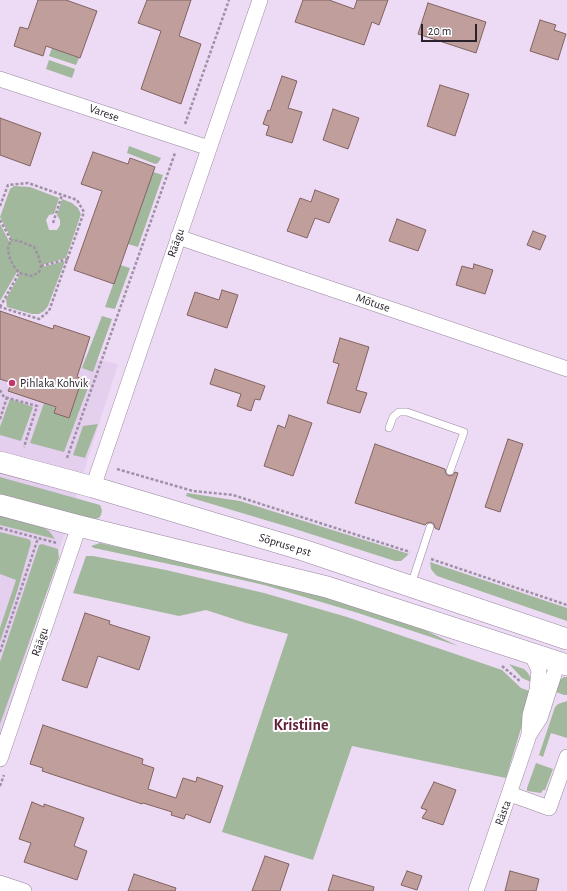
<!DOCTYPE html>
<html>
<head>
<meta charset="utf-8">
<style>
  body { margin:0 }
  #map { position:relative; width:567px; height:891px; overflow:hidden; background:#eddbf5; font-family:"Alegreya Sans",sans-serif }
  canvas { display:block }
  .scale { position:absolute; left:421px; top:24px; width:56px; height:18px; box-sizing:border-box; border:2px solid #29222c; border-top:0; padding-left:5px; font-size:12px; line-height:14px; white-space:nowrap; color:#29222c; -webkit-text-stroke:3px #fff; paint-order:stroke }
</style>
</head>
<body>
<div id="map">
<canvas width="567" height="891"></canvas>
<div class="scale">20 m</div>
</div>
<script>
const g = document.querySelector('canvas').getContext('2d');
g.lineJoin = 'round';
function fillPath(path, color) { g.fillStyle = color; g.fill(path, 'evenodd'); }
const poly = rows => new Path2D(rows.map(r => 'M' + r).join(''));
function stroke(path, color, width, dash) { g.strokeStyle = color; g.lineWidth = width; g.lineCap = dash ? 'butt' : 'round'; g.setLineDash(dash || []); g.stroke(path); }
function label(font, color, halo, rows, align = 'center') {
  g.font = font + ' "Alegreya Sans",sans-serif'; g.lineWidth = 4; g.setLineDash([]); g.textBaseline = 'middle'; g.strokeStyle = halo; g.fillStyle = color; for (const [text, x, y, turn = 0] of rows) {
    g.save(); g.translate(x, y); g.rotate((+turn || 0) * Math.PI / 180); g.textAlign = isNaN(turn) ? turn : align; if (halo) g.strokeText(text, 0, 0); g.fillText(text, 0, 0); g.restore();
  }
}
fillPath(poly([
  [0,337,118,364,0,736]
]), '#e5cfef');
fillPath(poly([
  [52,48,79,58,76,65,49,56],
  [49,60,75,69,72,78,46,69],
  [129,146,161,158,158,163,155,164,127,153],
  [153,172,163,175,138,247,128,244],
  [14,186,30,187,59,198,54,214,49,215,46,220,49,230,57,230,60,225,60,220,57,215,62,199,72,203,78,208,81,214,66,258,42,265,42,267,65,261,48,306,44,311,39,314,32,314,7,307,6,299,20,274,17,272,0,301,0,224,9,241,12,240,0,217,10,189],
  [120,265,130,268,115,309,105,307],
  [102,316,112,319,93,372,82,368],
  [82,379,90,382,64,452,30,443,44,403,56,408,69,418],
  [10,399,33,407,21,441,0,435,0,427],
  [98,424,85,458,73,455,83,426],
  [0,477,100,505,102,510,101,515,99,518,94,519,0,494],
  [187,493,240,501,409,554,401,561,395,561,292,528,195,499,186,496],
  [0,516,44,528,49,531,55,539,0,525],
  [0,532,28,539,30,540,31,543,17,592,0,642,0,628,16,580,0,574],
  [100,543,266,580,402,619,458,646,358,613,264,585,211,573,94,548,91,546],
  [42,544,58,549,59,558,0,724,0,662,39,545],
  [86,556,93,556,166,570,264,593,347,617,502,670,521,688,532,692,506,778,352,746,313,860,222,832,288,634,246,623,206,610,179,616,73,593],
  [430,562,567,608,567,621,437,576,434,573,431,569],
  [509,664,524,669,528,673,533,683,522,678],
  [564,677,567,677,567,695,564,695,556,692,555,691,560,680],
  [567,701,567,738,551,733,543,757,539,755,555,707,558,704],
  [536,763,553,769,545,790,543,790,541,793,527,791,527,788]
]), '#a2b89c');
const building = poly([
  [38,0,66,0,97,11,80,58,46,46,43,56,14,46,20,27,28,29,38,0],
  [147,0,191,0,179,36,201,44,181,104,141,89,161,31,138,23,147,0],
  [303,0,329,0,354,9,357,0,388,0,379,25,372,22,364,45,295,22,303,0],
  [428,3,486,22,476,53,418,34,428,3],
  [540,20,556,25,554,30,566,34,558,60,530,51,540,20],
  [282,76,297,81,288,108,302,112,292,143,266,135,269,126,263,124,268,110,270,111,282,76],
  [440,85,469,94,455,136,427,126,440,85],
  [333,109,359,118,348,149,323,140,333,109],
  [0,118,41,133,30,166,0,155,0,118],
  [93,152,128,164,130,158,155,167,114,284,74,270,102,191,81,184,93,152],
  [315,190,339,199,329,223,315,218,307,238,287,231,300,198,311,202,315,190],
  [397,219,426,230,418,251,389,241,397,219],
  [533,231,546,236,540,250,527,245,533,231],
  [474,264,493,270,485,294,456,285,462,266,473,269,474,264],
  [222,290,238,295,227,328,187,315,195,292,219,300,222,290],
  [0,311,53,329,54,325,90,337,77,377,82,379,69,418,54,413,56,407,8,391,12,383,0,379,0,311],
  [340,338,369,347,356,390,367,393,360,413,327,403,339,364,333,362,340,338],
  [215,369,265,386,260,400,255,399,251,411,237,406,241,394,210,384,215,369],
  [289,415,312,423,293,476,264,466,278,425,285,428,289,415],
  [508,439,523,444,500,512,485,507,508,439],
  [375,444,445,469,446,474,449,476,453,475,455,472,458,473,439,530,435,528,434,524,431,522,427,523,425,525,355,503,375,444],
  [85,613,110,621,109,624,150,637,139,670,98,656,87,688,62,680,85,613],
  [43,725,143,759,142,764,154,768,148,789,176,798,183,778,196,782,197,777,223,786,210,823,186,814,184,819,171,815,172,812,143,803,142,804,42,771,43,768,30,764,43,725],
  [434,782,456,790,443,825,422,818,427,810,421,808,434,782],
  [32,802,44,807,44,804,84,818,74,846,87,851,77,880,24,862,31,843,19,839,32,802],
  [265,856,289,864,280,891,252,891,265,856],
  [407,871,422,876,417,890,401,885,407,871],
  [510,871,539,879,536,891,505,891,510,871],
  [134,874,176,888,175,891,128,891,134,874],
  [333,875,374,887,373,891,328,891,333,875]
]);
fillPath(building, '#bf9e9b');
stroke(building, '#826361', 1);
const lane = poly([
  [389,428,393,417,399,412,407,412,464,432,450,471],
  [411,585,430,527]
]);
const street = poly([
  [0,79,209,148],
  [178,237,567,369],
  [93,487,260,0],
  [529,732,530,715,537,690,539,670,531,653],
  [0,759,79,526],
  [510,794,549,808,567,757],
  [0,883,24,891],
  [476,891,529,735,540,718,558,662]
]);
const secondary = poly([
  [0,462,93,487,303,550,567,639],
  [0,505,79,526,327,587,567,665]
]);
stroke(lane, '#97869d', 8);
stroke(street, '#97869d', 16);
stroke(secondary, '#97869d', 22);
stroke(poly([
  [185,124,229,0],
  [0,206,8,185,28,183,77,200,84,212,49,311,39,319,0,307],
  [0,220,11,240,8,248,9,256,13,265,19,273,32,276,39,272,41,266,38,255,34,247,19,241,11,240],
  [53,223,62,195],
  [41,266,68,259],
  [0,307,19,273],
  [0,390,4,397,37,406,24,447],
  [0,419,7,397],
  [67,458,175,153],
  [117,469,193,491,233,495,410,552],
  [0,528,57,543],
  [431,559,567,605],
  [0,652,38,538],
  [502,666,521,682],
  [0,786,4,775]
]), '#9f91a5', 2.5, [3, 2]);
stroke(lane, '#fff', 7);
stroke(street, '#fff', 15);
stroke(secondary, '#fff', 21);
for (const [x, y, r, color] of [
  [12,383,4,"#c2366b"]
]) { const dot = new Path2D(); dot.arc(x, y, r, 0, 2 * Math.PI); g.fillStyle = color; g.fill(dot); stroke(dot, '#fff', 1.5); }
label('12px', '#29222c', '#fff', [
  ["Varese",104,113,19],
  ["Räägu",176,243,-71],
  ["Mõtuse",373,303,19],
  ["Sõpruse pst",285,545,17],
  ["Räägu",40,642,-71],
  ["Rästa",503,813,-70]
]);
label('12px', '#29222c', '#fff', [
  ["Pihlaka Kohvik",20,383]
], 'left');
label('bold 16px', '#621e36', '#fff', [
  ["Kristiine",301,725]
]);
</script>
</body>
</html>
